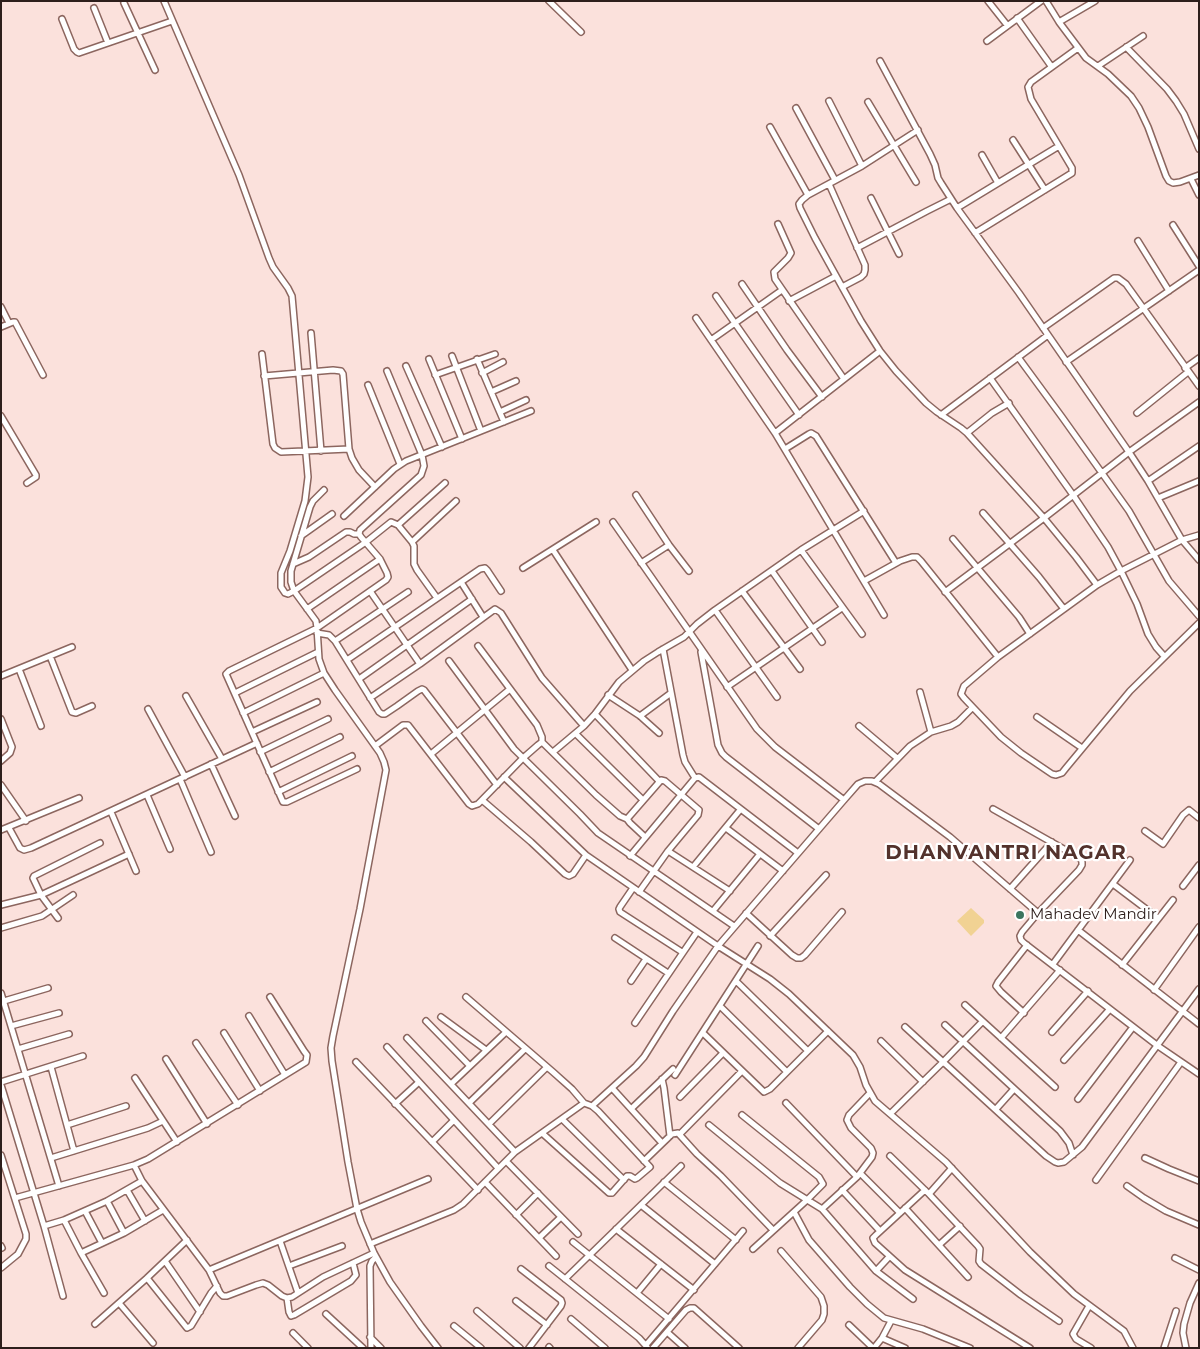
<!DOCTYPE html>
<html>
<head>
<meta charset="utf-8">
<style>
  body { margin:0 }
  #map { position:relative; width:1200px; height:1349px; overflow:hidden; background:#fbe1dc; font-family:Montserrat,sans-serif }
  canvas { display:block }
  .frame { position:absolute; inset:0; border:2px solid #2d1e1b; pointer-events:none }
</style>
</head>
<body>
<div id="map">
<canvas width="1200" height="1349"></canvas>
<div class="frame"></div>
</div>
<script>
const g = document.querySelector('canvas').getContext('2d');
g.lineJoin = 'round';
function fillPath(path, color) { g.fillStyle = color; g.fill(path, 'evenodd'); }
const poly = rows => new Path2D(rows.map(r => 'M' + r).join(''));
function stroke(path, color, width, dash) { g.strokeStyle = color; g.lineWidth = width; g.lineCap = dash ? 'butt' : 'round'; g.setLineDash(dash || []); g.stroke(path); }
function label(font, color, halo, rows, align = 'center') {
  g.font = font + ' Montserrat,sans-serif'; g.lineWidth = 4.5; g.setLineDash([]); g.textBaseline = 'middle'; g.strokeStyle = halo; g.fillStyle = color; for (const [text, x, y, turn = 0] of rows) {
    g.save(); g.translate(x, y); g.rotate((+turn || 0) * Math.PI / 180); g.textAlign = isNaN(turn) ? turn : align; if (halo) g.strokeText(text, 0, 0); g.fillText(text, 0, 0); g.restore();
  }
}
fillPath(poly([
  [971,908,984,920,984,923,971,936,957,921]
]), '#f1d293');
const street = poly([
  [164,1,239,175,269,258,273,267,288,288,292,296,308,477,305,501,290,551,281,573,281,587,285,593,288,594,294,591,366,542,391,522,398,525,412,542,414,546,414,564,417,570,437,598],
  [549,1,581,32],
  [988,1,1007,25],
  [1046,1,1059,22,1086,58,1108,74,1131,96,1139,108,1148,127,1166,176,1169,181,1173,183,1180,182,1199,175],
  [124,3,155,70],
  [94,8,108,43],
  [1017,18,1051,66],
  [62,19,74,49,77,52,79,53,172,21],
  [1059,22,1095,1],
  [987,41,1041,1],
  [1126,47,1167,89,1176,101,1184,114,1199,149],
  [880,61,930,154,935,165,938,178,941,183,957,208,1019,293,1129,452,1148,481,1182,540,1199,560],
  [1098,66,1143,36],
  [829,101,862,166],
  [868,102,916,182],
  [796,108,835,180],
  [770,127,808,195],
  [918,130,862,166,808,195,802,200,799,204,800,208,815,238,861,321,880,351,896,371,926,403,937,412,961,428,967,433,1044,518,1076,557,1097,585],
  [1013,140,1045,190],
  [982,155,998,183],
  [1191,179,1199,195],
  [829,184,865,265,865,270,864,274,861,277,842,287],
  [871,198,899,254],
  [957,208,1059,146],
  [778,224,791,253,788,258,774,272,775,279,844,379],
  [1173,225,1199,266],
  [975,233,1072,173,1072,168,1031,99,1028,87,1031,82,1078,48],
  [1138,241,1169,291],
  [857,248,927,211,951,199],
  [742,284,787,350,822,397],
  [716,296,799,415],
  [789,301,836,276],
  [1,307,9,323],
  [696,318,775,433,884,615],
  [1,327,13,322,15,322,43,375],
  [1043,328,1114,278,1118,278,1126,284,1199,386],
  [311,333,321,451],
  [711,340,782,290],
  [262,354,273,444,275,448,281,452,349,449],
  [452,356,481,431],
  [1018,357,1062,417,1129,511,1169,581,1199,616],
  [429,359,462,439],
  [477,359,504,422],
  [1066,362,1199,270],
  [406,366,442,447],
  [1185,368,1199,358],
  [482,373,503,362],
  [435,375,495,354],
  [264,376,333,370,341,371,343,374,349,449,352,458,359,470,375,487],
  [990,378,1073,495,1108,547,1121,571,1137,604,1148,634,1156,647,1164,656],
  [368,385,400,464],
  [491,392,516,381],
  [500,412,526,400],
  [1137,413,1188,372],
  [941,415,1048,335],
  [1,416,36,475,36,477,27,483],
  [775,433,880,351],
  [967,433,992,413,1009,403],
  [785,449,809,434,811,433,816,436,896,563],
  [1148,481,1199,446],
  [324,490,313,501,310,507,291,571,291,582,294,591,316,621,317,628,319,659,324,673,335,690,380,753,384,762,386,770,360,909,333,1036,331,1048,332,1061,348,1162,357,1209,361,1222,374,1253,390,1282,421,1326,438,1348],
  [636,495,669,545,689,571],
  [1158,498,1199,481],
  [983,513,1039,577,1064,609],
  [344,516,394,469,406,461,531,411],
  [613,522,757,729,775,747,844,800],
  [398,525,445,483],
  [1199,535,1182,540,1121,571,1097,585,998,657,964,686,961,694,964,698,1001,737,1021,753,1052,774,1056,775,1062,773,1066,768,1130,691,1199,623],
  [301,536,332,514],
  [953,539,1019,617,1030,634],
  [412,542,456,501],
  [553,550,632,670],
  [801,550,862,634],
  [641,563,669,545],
  [293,564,309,557,346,532,350,532,354,534,359,534],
  [523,568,596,522],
  [772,571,822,642],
  [864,581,900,561,912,557,917,557,921,561,998,657],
  [461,582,483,617],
  [370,591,420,664],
  [742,591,800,669],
  [945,592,1044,518,1129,452,1199,402],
  [307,609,380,559],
  [715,610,777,697],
  [317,633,329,635,335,641,379,712,382,714,385,714,397,706,418,691,422,689,424,690,497,785],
  [335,641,408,592],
  [478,646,537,725,542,737,542,742],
  [663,649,683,755,685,762,695,778],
  [701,652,716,734,718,745,722,753,726,757,819,829],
  [50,656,72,712,76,713,92,706],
  [347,660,480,569,485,568,487,570,501,591],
  [449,661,514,749,580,814,598,833,734,926],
  [19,669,41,726],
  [1,676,72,647],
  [359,679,472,599],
  [727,687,842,608],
  [920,692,931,732],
  [235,693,318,652],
  [608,695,640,716,659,733],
  [186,696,222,759],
  [370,698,420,664,495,609,501,613,542,678,584,726],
  [148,709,185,777],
  [243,713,324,673],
  [595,714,659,781],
  [640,716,671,693],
  [1037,717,1082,748],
  [1,719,12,747,10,753,1,761],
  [859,726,897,758],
  [252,732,317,702],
  [576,734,643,800],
  [375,746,403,725,408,725,469,804,472,806,478,804,522,759,538,745,542,742,596,795,620,816,627,819],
  [260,752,328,719],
  [553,752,584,726,595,714,619,682,644,661,658,652,684,637,697,624,715,610,801,550,864,511],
  [431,754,510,689],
  [211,764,235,816],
  [357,769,287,802,283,802,226,674,229,671,317,628,386,580,388,577,387,573,380,559,361,537,359,534,360,530,421,475,424,466,422,455,387,371],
  [269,772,340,737],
  [504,777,586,855,718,946,770,979,789,994,853,1055,860,1067,866,1085,875,1101,946,1162,1030,1252,1074,1294,1124,1331,1133,1348],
  [180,779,211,852],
  [875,782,910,746,931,732,951,726,958,722,972,708],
  [1,785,26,821],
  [278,792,352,756],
  [147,795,170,849],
  [482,800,531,842,565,874,569,876,573,874,586,855],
  [993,809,1076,856,1081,859,1082,862,1082,865,1079,870,1038,913,1022,932,1020,936,1021,940,1024,943,1158,1046,1199,1074],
  [111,812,136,871],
  [9,828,20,848,24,850,31,848,257,743],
  [726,828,783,871],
  [1,830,79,798],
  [1145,831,1163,844,1183,815,1189,810,1199,818],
  [668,851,730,891],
  [630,856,695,778,699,777,798,853],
  [693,867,740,810],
  [1113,884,1158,918],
  [1183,886,1199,865],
  [633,888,620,907,619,909,620,912,682,952],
  [1010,889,1052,842],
  [639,892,668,851,698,815,699,810,665,781,661,780,627,819,630,823,645,837],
  [1,905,41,895,129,854],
  [713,911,760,854],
  [746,913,792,955,797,958,801,958,805,955,842,912],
  [58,918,41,895,33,878,34,876,100,843],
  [1,928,42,916,73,895],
  [1078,930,1199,1024],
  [770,936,826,875],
  [615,938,668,973],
  [1053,964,1130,860],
  [1122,965,1173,900],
  [631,981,646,959],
  [736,981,808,1051],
  [1154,990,1199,927],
  [1,993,59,1186],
  [466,997,553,1072,572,1089,584,1103],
  [4,1001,48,988],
  [965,1005,1055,1087],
  [720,1006,787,1072],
  [1024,1013,1001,992,996,986,998,982,1027,945],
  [249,1016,285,1075],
  [441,1017,486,1050],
  [426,1021,470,1066],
  [635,1023,697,932],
  [945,1025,1060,1131,1069,1143,1073,1155],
  [11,1026,59,1013],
  [905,1027,1046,1156,1055,1162,1058,1163,1064,1162,1082,1147,1199,989],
  [1052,1032,1088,991],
  [224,1033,260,1091],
  [703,1033,764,1092,770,1089,828,1031],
  [407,1038,515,1152],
  [1001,1038,1060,970],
  [881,1041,923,1082],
  [196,1043,238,1105],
  [387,1047,498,1168],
  [18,1049,69,1034],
  [166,1059,207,1124],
  [1064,1060,1110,1009],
  [356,1062,478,1190],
  [51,1067,74,1151],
  [675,1075,758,946],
  [135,1078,177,1142],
  [662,1079,664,1088,670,1136],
  [1,1082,83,1056],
  [451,1084,506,1032],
  [1,1085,44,1226,63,1296],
  [612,1088,662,1143],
  [680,1097,723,1053],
  [1078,1099,1133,1027],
  [469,1103,525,1049],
  [786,1103,857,1177],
  [395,1104,419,1082],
  [592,1106,636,1066,644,1057,673,1011,718,946,844,800,858,784,865,781,872,781,879,784,950,837,1038,913],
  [631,1109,673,1069],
  [996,1109,1014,1089],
  [890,1114,943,1062,982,1022],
  [742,1115,819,1177,823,1184,807,1200,753,1249],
  [562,1119,624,1180],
  [489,1124,547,1067],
  [67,1125,126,1106],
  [709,1125,780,1183,822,1209,876,1271,913,1299],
  [680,1134,742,1071],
  [432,1142,454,1120],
  [1,1155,26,1234,26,1239,18,1254,1,1268],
  [890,1156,929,1194,978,1246,980,1249,979,1261,981,1264,1021,1295,1059,1321],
  [51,1158,148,1128,163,1121],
  [1145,1158,1169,1169,1199,1181],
  [506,1161,578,1234],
  [644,1161,672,1134,678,1133,697,1154,721,1176,773,1230],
  [134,1165,142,1181,209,1270,220,1293,223,1296,227,1296,256,1285,263,1283,268,1285,282,1296,287,1298,292,1297,323,1277,374,1253],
  [860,1173,900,1213],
  [1096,1180,1181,1062],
  [485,1182,556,1256],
  [664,1182,736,1240],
  [1127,1186,1144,1198,1166,1211,1199,1225],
  [127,1190,145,1221],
  [842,1190,880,1231],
  [925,1190,876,1235,873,1238,875,1243,905,1270,1030,1348],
  [929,1194,952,1168],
  [15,1198,134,1165,148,1159,306,1062,307,1055,304,1051,270,997],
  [107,1201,124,1233],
  [641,1205,715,1264],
  [905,1208,968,1277],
  [822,1209,857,1177,872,1157,873,1153,871,1148,851,1128,847,1120,849,1115,870,1093],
  [85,1211,102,1243],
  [794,1212,809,1240,850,1287,867,1304,884,1318,923,1329,970,1348],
  [516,1215,538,1193],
  [64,1220,81,1253,104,1293],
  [44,1226,64,1220,107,1201,142,1181],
  [616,1229,694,1290],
  [539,1238,561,1217],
  [280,1241,298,1293],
  [573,1242,669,1319],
  [370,1244,454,1210,463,1204,515,1152,584,1103,592,1106,598,1111,650,1167,637,1178,635,1179,630,1176,627,1176,612,1193,609,1193,542,1133],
  [939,1245,960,1226],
  [1,1246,2,1248],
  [781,1251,821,1297,824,1306,824,1314,822,1320,798,1348],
  [81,1253,124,1233,163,1210],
  [1175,1258,1199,1270],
  [165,1261,200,1312],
  [289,1266,342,1246],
  [549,1266,639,1338,647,1347],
  [521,1269,561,1300,562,1303,561,1306,529,1348],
  [209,1270,428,1179],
  [876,1271,889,1257],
  [147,1278,187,1328,191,1326,211,1293,217,1286],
  [565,1279,681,1166],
  [637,1293,661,1264],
  [287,1298,289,1312,291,1316,294,1315,351,1281,356,1275,353,1263],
  [516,1301,547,1325],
  [119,1303,153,1343],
  [1089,1306,1073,1334,1076,1339,1091,1348],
  [477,1311,520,1348],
  [326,1314,363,1348],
  [571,1319,605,1348],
  [95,1324,147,1278,187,1240],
  [849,1325,873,1348],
  [454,1326,481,1348],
  [667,1332,685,1348],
  [293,1333,308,1348],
  [370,1337,381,1348],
  [882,1338,905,1348],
  [646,1345,743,1231],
  [549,1347,550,1348],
  [371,1348,370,1266,372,1261,376,1257],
  [653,1348,686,1310,690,1308,694,1308,739,1348],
  [874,1348,882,1338,891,1321],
  [1164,1348,1176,1311],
  [1186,1348,1183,1333,1184,1324,1190,1303,1199,1283]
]);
stroke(street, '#8c665f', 8);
stroke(street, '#fff', 5);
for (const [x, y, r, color] of [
  [1020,915,5,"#3b755f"]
]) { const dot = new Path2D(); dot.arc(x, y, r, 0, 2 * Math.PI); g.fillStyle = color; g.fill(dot); stroke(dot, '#fff', 2); }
label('15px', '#2d1e1b', '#fff', [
  ["Mahadev Mandir",1030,915]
], 'left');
g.letterSpacing = '1px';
label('bold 20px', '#53322c', '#fff', [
  ["DHANVANTRI NAGAR",1006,853]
]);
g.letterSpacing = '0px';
</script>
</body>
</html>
